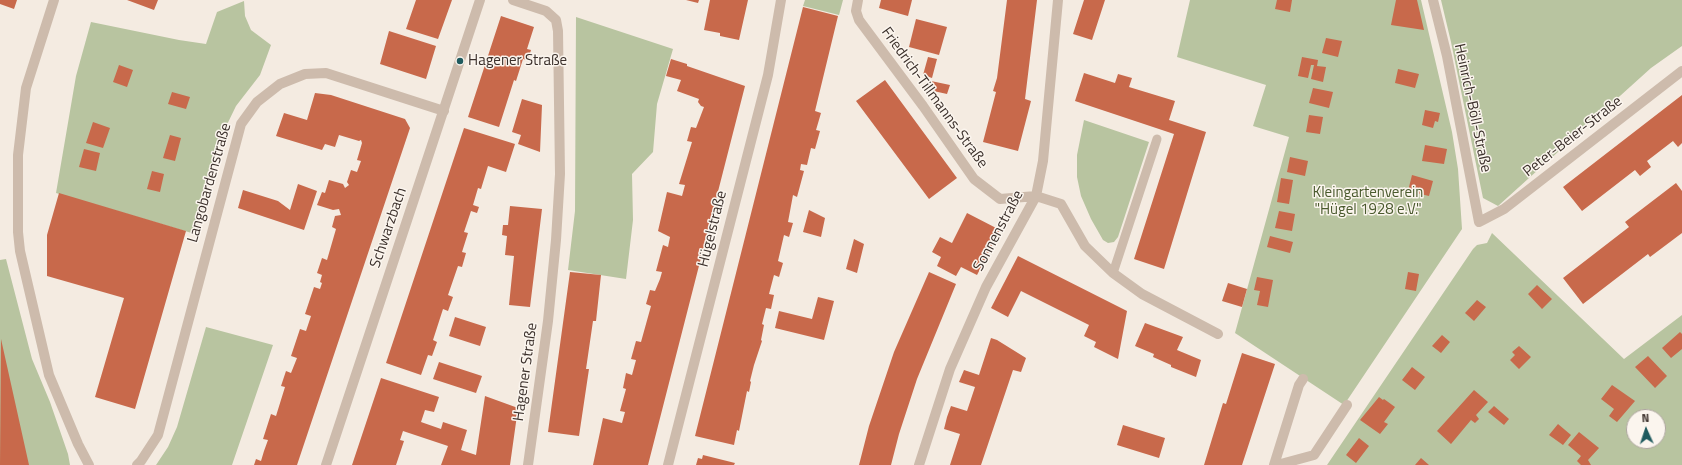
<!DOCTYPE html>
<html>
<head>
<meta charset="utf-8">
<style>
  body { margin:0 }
  #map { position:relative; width:1682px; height:465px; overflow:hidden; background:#f4ebe1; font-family:"Titillium Web",sans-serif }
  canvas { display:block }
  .north { position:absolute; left:1626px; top:409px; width:40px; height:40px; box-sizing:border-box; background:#fbf5ee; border:1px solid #aea6a0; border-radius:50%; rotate:357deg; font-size:11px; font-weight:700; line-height:16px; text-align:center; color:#3b302b }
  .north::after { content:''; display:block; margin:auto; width:14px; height:18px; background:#1f5a5e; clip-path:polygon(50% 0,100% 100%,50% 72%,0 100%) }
</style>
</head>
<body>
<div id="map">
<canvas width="1682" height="465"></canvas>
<div class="north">N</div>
</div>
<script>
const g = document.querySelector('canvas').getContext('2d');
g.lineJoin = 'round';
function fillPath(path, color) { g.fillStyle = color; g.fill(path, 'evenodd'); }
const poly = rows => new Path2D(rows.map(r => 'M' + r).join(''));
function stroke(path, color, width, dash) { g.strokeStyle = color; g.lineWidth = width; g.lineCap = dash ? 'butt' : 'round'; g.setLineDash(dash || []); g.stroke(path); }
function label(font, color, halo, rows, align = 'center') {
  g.font = font + ' "Titillium Web",sans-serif'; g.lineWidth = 3; g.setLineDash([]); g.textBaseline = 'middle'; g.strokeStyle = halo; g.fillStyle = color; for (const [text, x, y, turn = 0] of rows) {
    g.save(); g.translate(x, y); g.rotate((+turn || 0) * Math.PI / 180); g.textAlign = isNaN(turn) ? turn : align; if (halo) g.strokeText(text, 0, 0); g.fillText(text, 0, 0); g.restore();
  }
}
fillPath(poly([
  [805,0,843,0,839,15,803,6],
  [1190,0,1421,0,1452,132,1458,169,1462,229,1344,405,1235,333,1289,137,1253,126,1266,85,1177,57],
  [1441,0,1682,0,1682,46,1651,68,1498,206,1483,198,1451,42],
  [244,1,245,16,251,30,271,45,260,75,236,106,220,139,195,234,56,193,76,76,91,22,179,40,206,44,217,12],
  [576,17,673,49,657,104,653,152,632,174,633,220,626,279,568,270,575,211],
  [1084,120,1149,142,1118,237,1114,242,1108,243,1103,240,1091,219,1081,196,1077,177,1077,155],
  [1492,233,1624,359,1682,315,1682,465,1327,465,1473,249,1477,245,1487,243],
  [1634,417,1658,417,1658,441,1634,441],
  [6,259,32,359,50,402,68,454,70,465,0,465,0,260],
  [206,327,273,345,232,465,156,465,168,447,177,427]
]), '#b8c4a0');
fillPath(poly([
  [0,0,17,0,14,9,0,4],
  [127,0,158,0,154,10],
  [416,0,452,0,438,39,406,29],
  [686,0,699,0,698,3],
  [710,0,748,0,739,40,720,36,720,33,704,30],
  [881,0,912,0,908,16,879,8],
  [1007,0,1037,0,1025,99,1031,101,1018,151,983,142,996,92,993,91,997,78],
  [1084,0,1105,0,1092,40,1073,34],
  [1277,0,1292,0,1290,12,1275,9],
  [1396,0,1417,0,1424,30,1391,25],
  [803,7,838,16,815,111,821,113,816,130,820,131,815,149,811,148,807,165,801,164,800,170,804,171,797,197,793,195,788,222,793,223,789,237,784,235,778,261,783,263,779,277,774,275,769,294,774,295,771,309,766,308,762,324,764,325,761,340,762,341,754,365,750,381,751,382,749,392,747,391,739,431,737,430,734,445,695,436],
  [501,16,534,27,527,49,531,50,528,60,523,59,516,81,514,80,499,127,468,117],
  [916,19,947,27,939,55,909,47],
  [389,31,436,46,426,79,380,64],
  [1326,38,1342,41,1338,57,1322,53],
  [928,57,937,59,932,78,923,75],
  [1302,57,1318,60,1317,66,1326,67,1323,82,1311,79,1314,65,1311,65,1308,78,1298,76],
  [671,59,687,64,687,66,745,86,648,465,593,465,603,418,622,423,625,412,620,411,626,389,623,388,626,373,632,375,636,360,631,359,636,341,641,342,651,306,646,304,650,290,655,291,660,279,662,272,656,271,663,245,668,247,670,237,658,231,667,192,682,196,685,185,679,184,692,142,687,141,691,127,696,128,704,107,701,106,698,102,699,99,677,91,681,80,666,76],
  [119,65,133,70,127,87,113,82],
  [1398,69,1419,74,1415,88,1395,83],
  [1084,73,1115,83,1118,74,1132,78,1129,87,1175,101,1169,120,1206,132,1164,269,1134,259,1174,134,1075,101],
  [885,80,957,178,929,199,856,101],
  [931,81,950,85,947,94,929,90],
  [1313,88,1333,92,1329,108,1309,103],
  [172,92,190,97,186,109,168,104],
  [315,93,331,95,405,119,410,128,297,465,254,465,256,459,261,461,264,451,268,440,263,439,271,414,276,416,285,387,281,386,286,371,291,373,297,358,291,356,300,329,306,331,311,316,305,314,314,287,320,289,322,283,320,282,322,275,317,273,322,258,327,260,336,229,332,227,335,216,341,215,339,209,333,210,317,205,322,192,325,193,329,180,343,184,345,188,349,185,347,182,351,170,357,172,361,161,357,160,362,143,361,140,359,141,339,135,335,147,325,144,322,150,276,136,284,113,307,120],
  [1682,95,1682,143,1678,147,1673,141,1647,161,1651,167,1640,176,1635,170,1582,211,1563,187],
  [522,99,542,105,540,152,518,144,521,135,512,132],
  [1425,110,1440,113,1438,122,1435,121,1433,128,1422,125],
  [1309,115,1323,117,1320,134,1306,132],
  [93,122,110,128,103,148,86,143],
  [464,128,515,144,506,172,488,166,481,189,478,188,473,205,479,207,477,213,471,211,464,232,468,233,462,252,466,253,462,267,458,266,448,295,453,297,448,311,443,309,433,340,437,342,432,356,428,355,421,375,386,363],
  [170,135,181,138,175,161,163,158],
  [1425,145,1447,149,1444,164,1422,161],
  [84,149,100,153,96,171,79,167],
  [1290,157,1308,161,1305,176,1287,172],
  [152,171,164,174,160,192,147,189],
  [1412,175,1433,181,1429,196,1408,191],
  [1281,178,1293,180,1289,204,1277,202],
  [1676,183,1682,191,1682,233,1650,257,1648,254,1583,304,1563,278,1629,227,1625,222],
  [298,184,317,191,304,230,238,208,243,190,278,201,290,210],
  [59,193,186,231,135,409,95,397,124,298,47,276,47,235],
  [510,206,542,209,530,307,509,305,514,256,505,255,507,236,502,235,503,225,508,225],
  [809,210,825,218,821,237,803,232],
  [1279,211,1295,214,1292,231,1275,228],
  [967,213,1000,230,977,275,961,267,956,276,937,266,941,257,932,252,940,237,952,243],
  [1270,236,1293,242,1290,253,1267,247],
  [854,239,864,244,857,273,846,269],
  [1018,256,1127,311,1118,359,1094,347,1096,342,1084,336,1089,325,1021,291,1008,317,991,308],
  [570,272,601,275,596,321,593,321,586,369,589,369,579,436,548,432],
  [929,272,956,284,917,379,899,434,891,465,859,465,869,426,894,352],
  [1408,272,1419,274,1416,291,1405,289],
  [1257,277,1273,280,1268,307,1257,305,1260,291,1254,290],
  [1228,283,1247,289,1242,307,1222,301],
  [1537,285,1552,299,1542,309,1528,294],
  [818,297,834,301,824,340,775,328,779,311,812,319],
  [1477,300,1486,307,1474,321,1465,313],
  [455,317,486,327,480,346,449,336],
  [1145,323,1183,337,1177,350,1201,360,1196,377,1171,367,1171,365,1153,357,1154,354,1135,346],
  [1680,332,1682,334,1682,349,1671,358,1662,348],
  [1442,335,1450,342,1441,353,1432,346],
  [991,338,997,340,1026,358,1021,372,1013,370,981,465,950,465,960,434,944,429,947,417,951,406,967,411,975,387,959,382,964,370,979,375],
  [1,339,29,465,0,465],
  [1519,346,1531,357,1519,369,1510,360,1515,355,1512,352],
  [1242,353,1275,364,1242,465,1204,465,1223,403,1226,404],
  [1648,356,1667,376,1655,388,1635,367],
  [439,362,482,376,476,393,433,379],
  [1412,367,1425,377,1415,390,1402,380],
  [381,378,439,397,434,412,425,410,421,422,441,429,443,422,467,430,461,450,476,455,485,396,518,408,510,465,441,465,448,446,403,431,400,440,404,441,396,465,352,465],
  [1612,385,1635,401,1617,422,1609,416,1614,409,1601,399],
  [1474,390,1488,402,1476,415,1479,419,1475,423,1471,420,1451,444,1437,431],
  [1379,397,1383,400,1384,399,1395,407,1384,422,1388,424,1380,434,1360,420],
  [1494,406,1509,419,1504,425,1488,412],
  [1558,424,1571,435,1563,445,1549,435],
  [1123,425,1165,438,1159,458,1117,445],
  [1579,432,1599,448,1588,460,1591,465,1581,465,1577,461,1581,456,1568,445],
  [1359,438,1369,446,1356,463,1346,455],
  [703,455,735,463,734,465,696,465,698,458,702,459],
  [1421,458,1429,465,1415,465]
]), '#c8694b');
stroke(poly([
  [1113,273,1157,139]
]), '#cdbbac', 9);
stroke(poly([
  [54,0,26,88,18,155,18,232,20,251,49,375,78,444,89,465],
  [513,0,546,11,556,20,558,31,560,174,556,240,548,321,528,465],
  [858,0,856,11,859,20,923,106,974,179,1000,199,1036,196,1061,204,1085,246,1113,273,1142,294,1218,334],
  [1433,0,1447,56,1479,222,1504,209,1682,71],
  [137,465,141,461,158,435,241,124,257,102,280,84,305,74,326,73,444,111],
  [668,465,768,75,781,0],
  [919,465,950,369,986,287,1036,196,1043,161,1058,0],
  [1274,465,1299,385,1303,379],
  [1277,465,1314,455,1347,405]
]), '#cdbbac', 10);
stroke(poly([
  [326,465,480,0]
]), '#cdbbac', 10);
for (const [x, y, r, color] of [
  [460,61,4,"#1f5a5e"]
]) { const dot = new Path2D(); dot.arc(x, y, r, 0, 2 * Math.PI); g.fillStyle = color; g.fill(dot); stroke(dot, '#fbf5ee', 1.5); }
label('15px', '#3b302b', '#fbf5ee', [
  ["Hagener Straße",468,61]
], 'left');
label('15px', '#3b302b', '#fbf5ee', [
  ["Friedrich-Tillmanns-Straße",934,98,54],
  ["Heinrich-Böll-Straße",1472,108,78],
  ["Peter-Beier-Straße",1573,137,-38],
  ["Langobardenstraße",210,183,-74],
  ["Schwarzbach",389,228,-71],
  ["Hügelstraße",713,229,-76],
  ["Sonnenstraße",999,231,-62],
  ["Hagener Straße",526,372,-82]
]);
label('15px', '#4a5a2e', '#fbf5ee', [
  ["Kleingartenverein",1368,193],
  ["\"Hügel 1928 e.V.\"",1368,210]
]);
</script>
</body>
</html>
